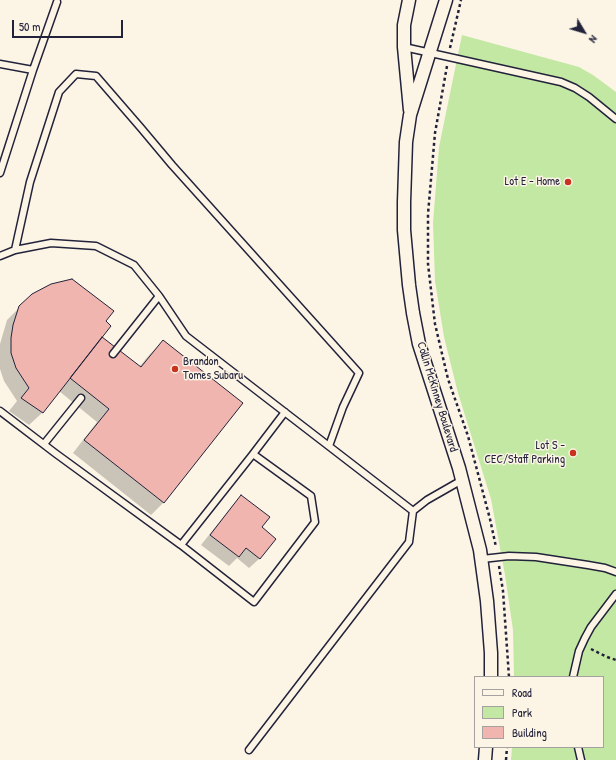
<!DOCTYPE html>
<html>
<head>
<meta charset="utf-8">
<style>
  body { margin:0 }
  #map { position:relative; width:616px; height:760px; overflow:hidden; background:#fcf5e5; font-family:"Patrick Hand",sans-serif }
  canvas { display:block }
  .legend { position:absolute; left:474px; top:676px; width:130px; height:72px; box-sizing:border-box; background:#fcf5e5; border:1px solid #a5a1a1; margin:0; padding:5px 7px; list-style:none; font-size:12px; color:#22223b }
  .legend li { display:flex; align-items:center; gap:8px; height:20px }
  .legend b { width:20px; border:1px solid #a5a1a1 }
  .north { position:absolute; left:564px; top:12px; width:40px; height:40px; -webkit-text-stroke:3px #fcf5e5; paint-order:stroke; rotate:128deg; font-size:11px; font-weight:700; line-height:16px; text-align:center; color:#22223b }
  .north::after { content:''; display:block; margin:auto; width:14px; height:18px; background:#22223b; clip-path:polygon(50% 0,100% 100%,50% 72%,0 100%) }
  .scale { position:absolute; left:12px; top:20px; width:111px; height:18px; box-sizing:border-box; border:2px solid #22223b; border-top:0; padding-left:5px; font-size:12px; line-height:14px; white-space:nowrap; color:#22223b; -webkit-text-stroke:3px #fcf5e5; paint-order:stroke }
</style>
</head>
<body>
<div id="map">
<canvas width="616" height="760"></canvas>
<ul class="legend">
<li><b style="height:5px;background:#fcf5e5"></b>Road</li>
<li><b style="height:11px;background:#c2e8a3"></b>Park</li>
<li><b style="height:11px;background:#f1b5b0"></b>Building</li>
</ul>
<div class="north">N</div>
<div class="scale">50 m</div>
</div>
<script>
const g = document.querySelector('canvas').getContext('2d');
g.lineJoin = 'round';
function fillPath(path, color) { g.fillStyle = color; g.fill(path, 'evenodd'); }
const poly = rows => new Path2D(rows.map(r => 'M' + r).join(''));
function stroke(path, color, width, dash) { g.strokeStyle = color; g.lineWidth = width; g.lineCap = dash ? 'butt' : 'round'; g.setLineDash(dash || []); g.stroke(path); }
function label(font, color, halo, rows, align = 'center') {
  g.font = font + ' "Patrick Hand",sans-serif'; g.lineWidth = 3; g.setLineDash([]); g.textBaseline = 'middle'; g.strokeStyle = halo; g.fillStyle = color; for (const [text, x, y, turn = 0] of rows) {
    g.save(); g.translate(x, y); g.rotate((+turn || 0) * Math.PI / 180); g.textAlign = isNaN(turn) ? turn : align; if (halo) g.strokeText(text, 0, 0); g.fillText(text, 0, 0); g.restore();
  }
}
fillPath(poly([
  [462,35,579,67,593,75,616,92,616,760,511,760,512,747,603,747,603,677,514,677,513,630,505,575,491,499,458,393,444,337,435,281,433,223,439,147]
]), '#c2e8a3');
fillPath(poly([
  [20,307,104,321,101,337,139,367,150,354,163,341,241,403,163,503,151,515,73,453,97,422,59,391,42,413,29,425,9,411,17,401,4,381,0,369,0,344,7,320],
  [241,496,261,527,274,539,259,559,249,568,237,558,229,566,201,545,232,506]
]), '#0003');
const building = poly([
  [72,279,114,311,106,321,111,326,43,413,21,398,29,388,16,368,11,353,11,338,13,325,19,306,32,294,51,284,72,279],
  [102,337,141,367,163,340,243,403,164,503,84,440,109,409,70,378,102,337],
  [241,495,270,517,262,527,276,539,260,559,246,548,239,557,210,535,241,495]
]);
fillPath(building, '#f1b5b0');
stroke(building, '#22223b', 1);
const service = poly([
  [404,47,561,82,575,88,589,97,616,119],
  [0,64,33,70,57,2],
  [0,173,33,70],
  [15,250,30,182,59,92,76,74,96,76,141,128,172,165,359,373,343,407,329,446],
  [0,256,15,250,51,243,96,246,134,265,159,296,186,336,413,511,427,500,462,480],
  [113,354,159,296],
  [0,411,55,453,181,545,254,602,315,522,311,496,253,454,285,412],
  [44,444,81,398],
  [181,545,253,454],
  [482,559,509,556,536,557,588,565,605,568,616,572],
  [573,677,579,651,585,638,591,627,616,594],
  [578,747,581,760],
  [249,750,409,542,413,511]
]);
const minor = poly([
  [409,0,404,25,404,47,410,110],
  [446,0,410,115,406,142,404,202,404,230,409,285,413,313,419,344,459,468,480,550,487,601,491,653,491,677],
  [485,760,486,747]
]);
stroke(service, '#22223b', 9);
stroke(minor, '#22223b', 15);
stroke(poly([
  [450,48,461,0],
  [447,66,435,133,428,214,428,264,435,324,448,379,468,436,490,519,496,547],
  [499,566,503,591,509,677],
  [591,649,607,657,616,660],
  [506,760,507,747]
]), '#22223b', 2.5, [3, 3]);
stroke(service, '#fcf5e5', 6);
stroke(minor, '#fcf5e5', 12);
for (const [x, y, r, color] of [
  [568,182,4,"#c8321e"],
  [175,369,4,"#c8321e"],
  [573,453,4,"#c8321e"]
]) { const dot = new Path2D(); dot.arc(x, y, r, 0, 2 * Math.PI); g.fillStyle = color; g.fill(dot); stroke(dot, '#fcf5e5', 1.5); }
label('12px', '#22223b', '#fcf5e5', [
  ["Lot E - Home",560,182],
  ["Brandon",183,362,"left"],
  ["Tomes Subaru",183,376,"left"],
  ["Lot S -",565,446],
  ["CEC/Staff Parking",565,460]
], 'right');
label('12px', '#22223b', '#fcf5e5', [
  ["Collin McKinney Boulevard",437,397,73]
]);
</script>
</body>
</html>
